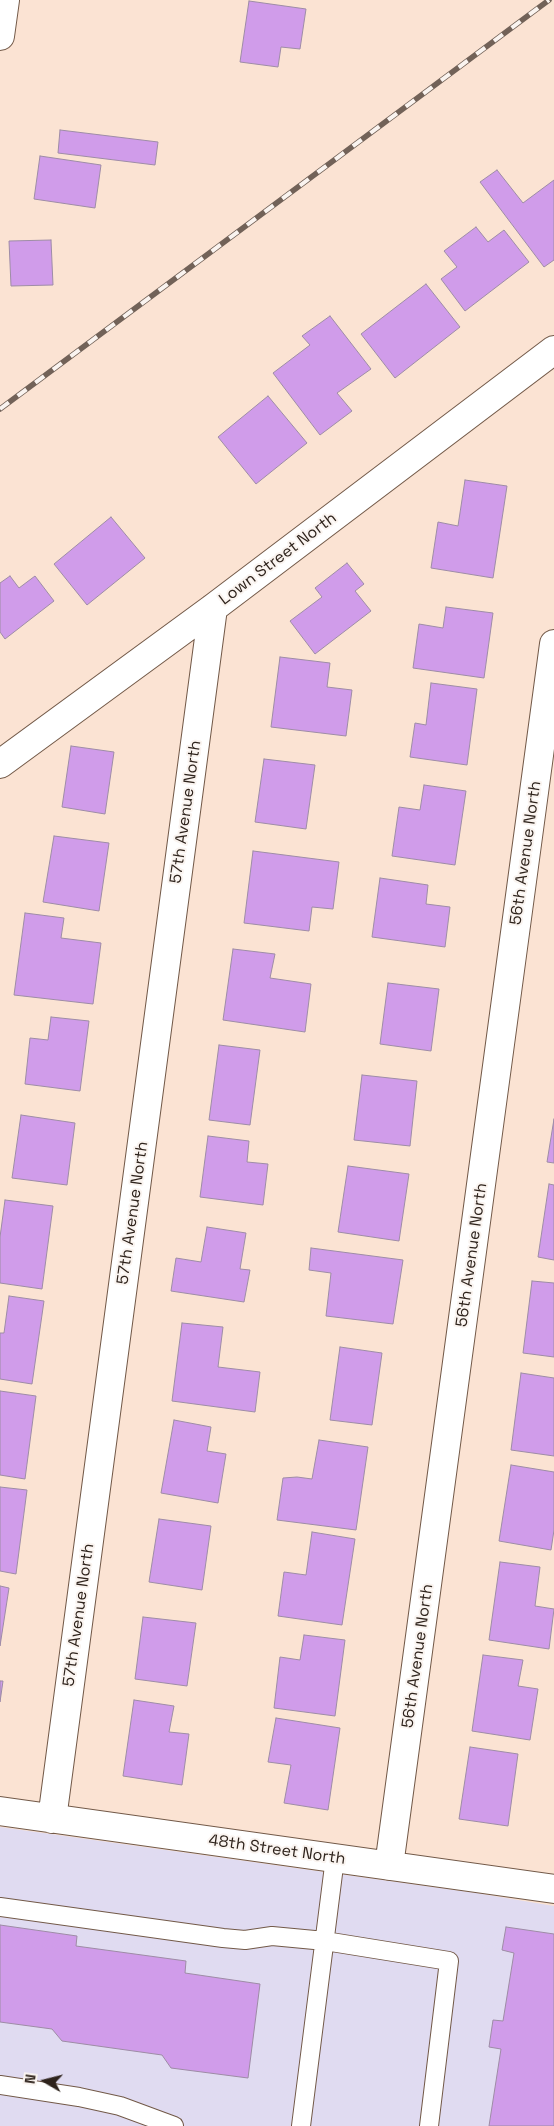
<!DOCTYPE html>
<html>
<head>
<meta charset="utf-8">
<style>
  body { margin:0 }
  #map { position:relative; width:554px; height:2126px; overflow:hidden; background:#fbe3d3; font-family:"Space Grotesk",sans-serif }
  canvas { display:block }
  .north { position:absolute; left:20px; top:2056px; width:50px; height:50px; -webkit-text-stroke:4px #faf4f0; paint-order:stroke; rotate:278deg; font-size:14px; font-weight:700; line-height:20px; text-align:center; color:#2e231c }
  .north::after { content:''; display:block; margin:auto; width:18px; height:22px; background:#2e231c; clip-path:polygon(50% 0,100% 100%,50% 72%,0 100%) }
</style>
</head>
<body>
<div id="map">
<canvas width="554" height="2126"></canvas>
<div class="north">N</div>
</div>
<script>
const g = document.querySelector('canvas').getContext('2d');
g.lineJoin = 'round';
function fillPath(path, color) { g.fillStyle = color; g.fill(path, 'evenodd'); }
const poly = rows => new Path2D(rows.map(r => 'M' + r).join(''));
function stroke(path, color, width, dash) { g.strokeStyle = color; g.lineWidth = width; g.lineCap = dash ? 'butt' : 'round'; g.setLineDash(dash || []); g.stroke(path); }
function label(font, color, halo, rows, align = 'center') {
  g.font = font + ' "Space Grotesk",sans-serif'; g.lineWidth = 4; g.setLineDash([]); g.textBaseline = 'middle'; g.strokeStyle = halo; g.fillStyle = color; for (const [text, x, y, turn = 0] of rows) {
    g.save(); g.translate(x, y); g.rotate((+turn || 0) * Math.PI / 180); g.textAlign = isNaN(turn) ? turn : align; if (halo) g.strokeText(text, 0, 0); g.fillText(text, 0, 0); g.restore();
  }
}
fillPath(poly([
  [0,1827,476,1893,554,1906,554,2126,0,2126]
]), '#e0dbf1');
const building = poly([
  [249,1,306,9,300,49,281,47,278,67,240,62,249,1],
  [60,130,158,142,155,165,58,153,60,130],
  [40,156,101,165,95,208,34,199,40,156],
  [497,170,523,203,554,180,554,260,544,267,480,182,497,170],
  [476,227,488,242,504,230,529,262,465,311,441,279,457,267,444,251,476,227],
  [51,240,53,285,11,286,9,241,51,240],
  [426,284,460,327,395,378,361,334,426,284],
  [330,316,371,369,337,393,352,411,320,435,273,373,310,345,302,336,330,316],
  [268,396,307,443,256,484,218,437,268,396],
  [465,480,507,486,493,578,431,568,438,522,458,526,465,480],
  [111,517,145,558,87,605,54,564,111,517],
  [347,563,364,584,355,591,371,611,315,654,290,621,322,597,315,588,347,563],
  [10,576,19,588,35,576,54,601,5,639,0,632,0,583,10,576],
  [446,607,493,613,484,678,413,668,419,624,443,628,446,607],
  [280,657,330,663,327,687,352,690,346,736,271,727,280,657],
  [431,683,477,689,467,765,410,757,415,723,426,725,431,683],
  [71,746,114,752,105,814,62,807,71,746],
  [264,759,315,765,306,829,255,822,264,759],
  [424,785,466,791,455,865,392,856,399,807,420,810,424,785],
  [54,836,109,843,99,911,43,902,54,836],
  [253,851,339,862,333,909,312,907,309,931,244,923,253,851],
  [380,878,428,885,426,904,450,907,445,947,372,937,380,878],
  [25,913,64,918,61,938,101,943,93,1004,14,995,25,913],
  [233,949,275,954,270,978,311,984,305,1032,223,1020,233,949],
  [388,983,439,989,431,1051,380,1044,388,983],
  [51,1017,89,1021,80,1091,25,1084,30,1038,48,1040,51,1017],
  [219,1045,260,1050,250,1125,209,1120,219,1045],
  [362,1075,417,1081,410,1146,354,1140,362,1075],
  [21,1115,75,1123,67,1185,12,1178,21,1115],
  [554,1119,554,1163,547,1162,554,1119],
  [208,1136,249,1141,247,1162,268,1164,263,1205,200,1197,208,1136],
  [348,1166,409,1174,399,1241,338,1232,348,1166],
  [549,1184,554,1185,554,1260,538,1257,549,1184],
  [5,1200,53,1206,42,1289,0,1283,0,1237,5,1200],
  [207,1227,246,1233,240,1269,250,1270,244,1302,171,1291,176,1258,201,1262,207,1227],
  [311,1248,403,1260,393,1324,326,1316,331,1273,309,1270,311,1248],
  [532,1281,554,1283,554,1357,523,1353,532,1281],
  [9,1296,44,1301,32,1384,0,1379,0,1333,4,1333,9,1296],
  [182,1323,223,1327,218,1367,260,1372,255,1412,172,1401,182,1323],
  [340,1347,382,1353,372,1425,330,1420,340,1347],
  [521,1373,554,1378,554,1456,511,1450,521,1373],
  [0,1391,36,1396,25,1479,0,1475,0,1391],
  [174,1420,211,1427,207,1451,226,1454,218,1503,161,1493,174,1420],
  [319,1440,368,1447,356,1530,277,1520,283,1478,297,1477,312,1479,319,1440],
  [511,1465,554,1472,554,1530,551,1550,499,1541,511,1465],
  [0,1487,27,1490,16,1574,0,1571,0,1487],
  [159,1519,211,1526,202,1590,149,1582,159,1519],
  [312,1532,355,1539,342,1625,278,1616,284,1572,306,1575,312,1532],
  [500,1562,540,1567,535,1606,554,1609,549,1649,489,1640,500,1562],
  [0,1586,9,1588,0,1646,0,1586],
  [143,1617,196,1623,187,1686,135,1679,143,1617],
  [304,1635,345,1640,335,1716,274,1708,280,1657,300,1660,304,1635],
  [483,1655,523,1660,518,1686,538,1689,530,1740,472,1731,483,1655],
  [0,1681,3,1681,0,1702,0,1681],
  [134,1700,174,1706,169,1732,189,1734,182,1785,123,1776,134,1700],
  [276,1718,340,1728,328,1810,284,1803,291,1765,268,1762,276,1718],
  [470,1747,518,1754,508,1826,459,1819,470,1747],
  [0,1925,77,1936,76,1946,186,1961,185,1973,260,1984,248,2078,171,2068,162,2055,62,2041,52,2029,0,2022,0,1925],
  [506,1927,554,1934,554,2126,489,2126,501,2049,489,2047,493,2020,503,2021,514,1953,502,1950,506,1927]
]);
fillPath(building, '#d09cea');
stroke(building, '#9e8ca6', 1);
const lane = poly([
  [0,1907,223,1938,245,1940,272,1936,325,1941,449,1961,429,2126],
  [0,2085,79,2097,120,2106,174,2126],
  [301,2126,335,1858]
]);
const street = poly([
  [0,36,5,0],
  [0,764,213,608,554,350],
  [0,1811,554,1889],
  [52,1819,213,608],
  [389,1866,554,644]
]);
stroke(lane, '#725948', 20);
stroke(street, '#725948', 30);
stroke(lane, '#fff', 18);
stroke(street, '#fff', 28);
const rail = poly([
  [0,409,549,0]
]);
stroke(rail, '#726258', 5.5);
stroke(rail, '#faf4f0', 4, [11]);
label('16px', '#2e231c', '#faf4f0', [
  ["Lown Street North",278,559,-37],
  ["57th Avenue North",186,812,-82],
  ["56th Avenue North",526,853,-82],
  ["57th Avenue North",133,1213,-82],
  ["56th Avenue North",472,1255,-82],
  ["57th Avenue North",79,1615,-82],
  ["56th Avenue North",418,1656,-82],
  ["48th Street North",277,1850,8]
]);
</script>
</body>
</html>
